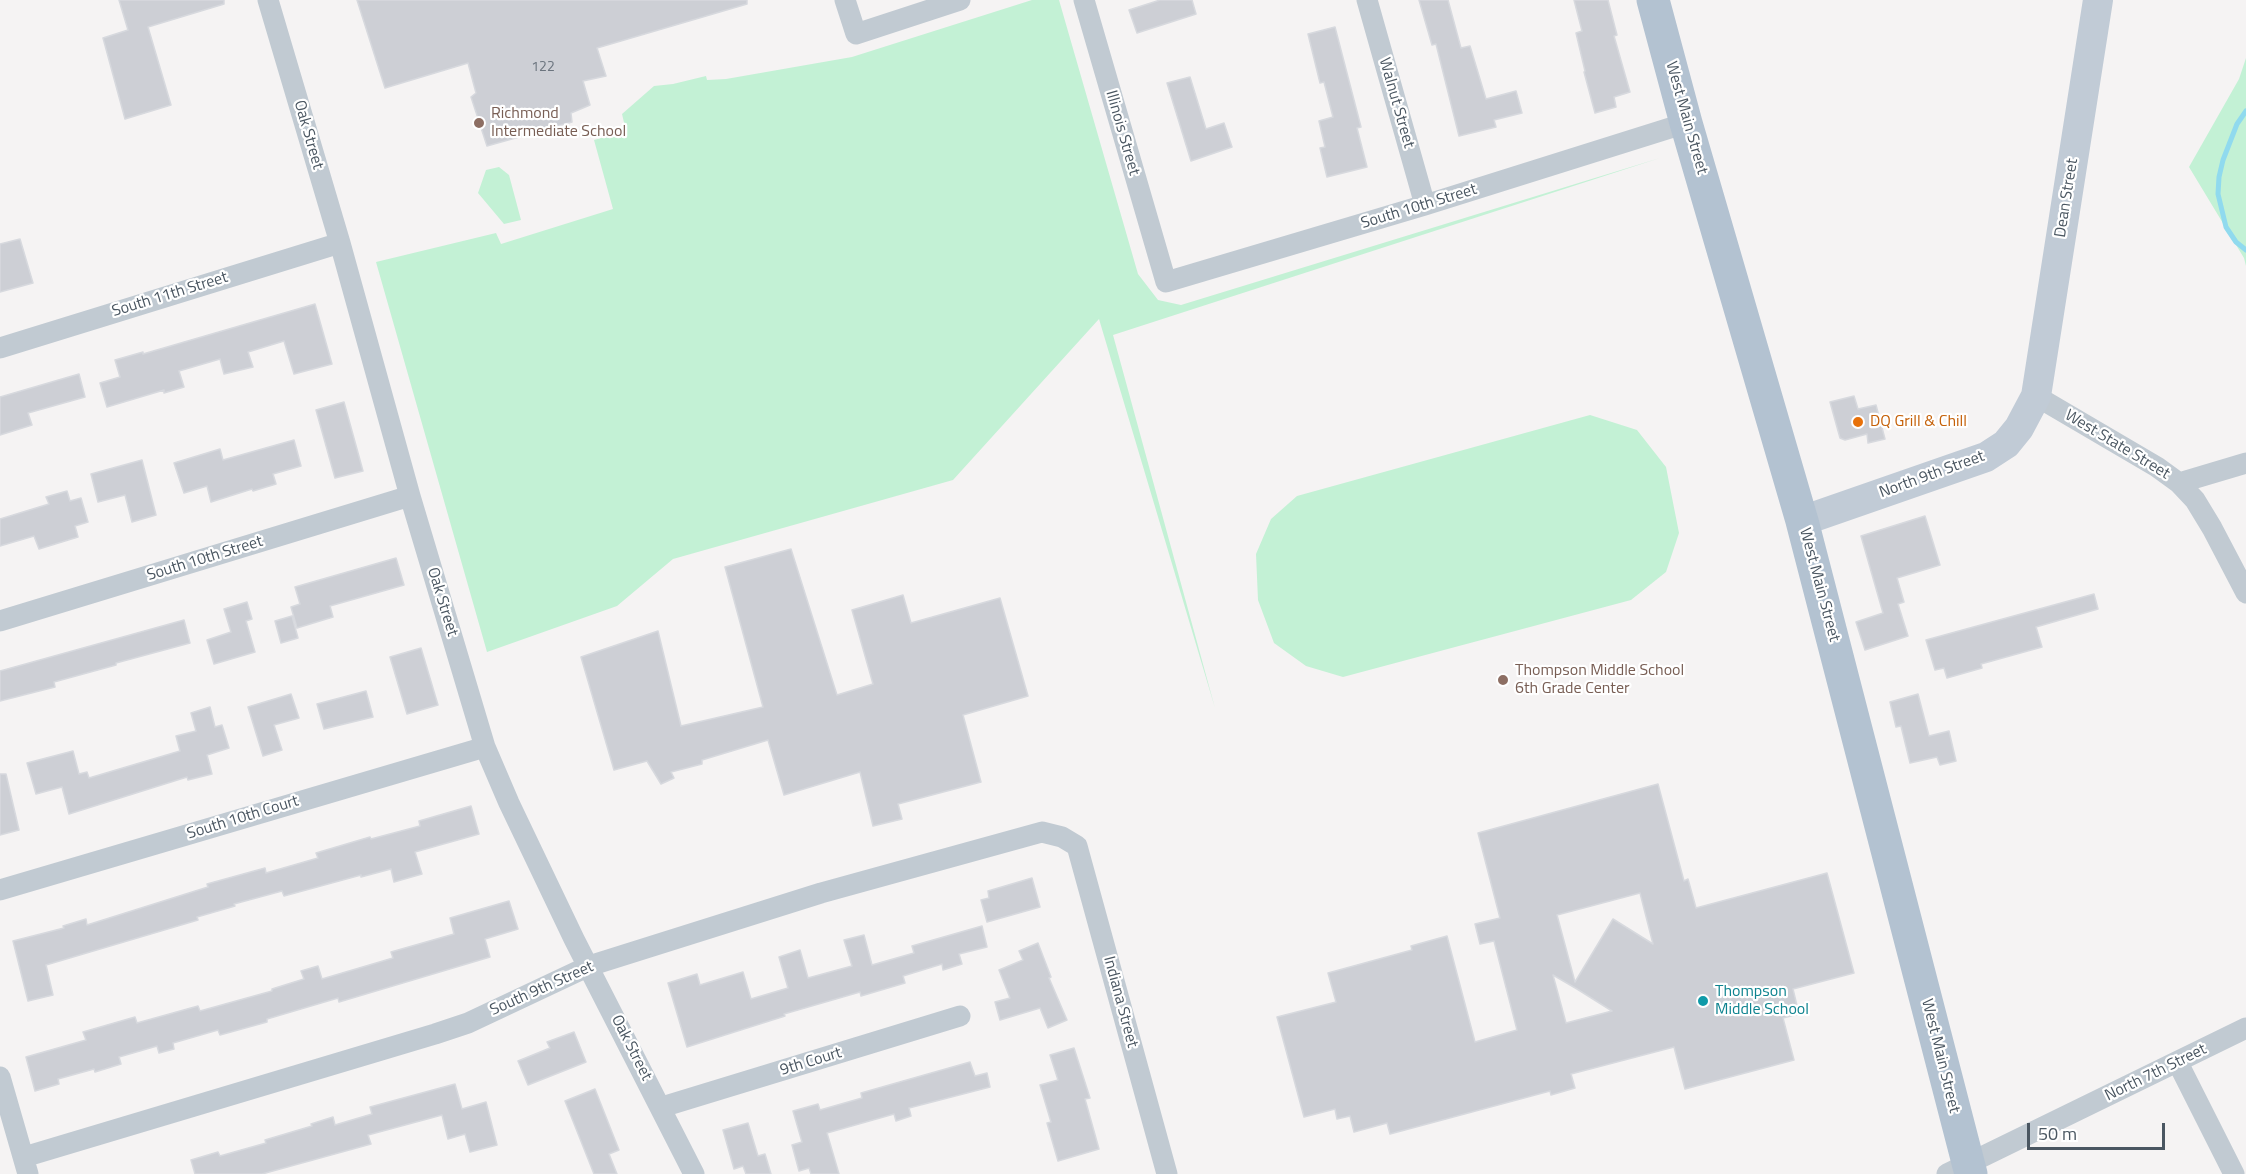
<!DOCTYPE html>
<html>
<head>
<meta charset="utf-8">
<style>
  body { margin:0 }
  #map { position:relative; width:2246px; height:1174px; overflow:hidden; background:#f5f3f3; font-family:"Titillium Web",sans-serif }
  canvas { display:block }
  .scale { position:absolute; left:2027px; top:1123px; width:138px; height:27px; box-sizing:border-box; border:3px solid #4a5661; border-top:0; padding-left:8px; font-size:18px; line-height:21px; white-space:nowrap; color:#4a5661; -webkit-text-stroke:4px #fff; paint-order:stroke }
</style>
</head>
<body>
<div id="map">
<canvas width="2246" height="1174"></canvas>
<div class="scale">50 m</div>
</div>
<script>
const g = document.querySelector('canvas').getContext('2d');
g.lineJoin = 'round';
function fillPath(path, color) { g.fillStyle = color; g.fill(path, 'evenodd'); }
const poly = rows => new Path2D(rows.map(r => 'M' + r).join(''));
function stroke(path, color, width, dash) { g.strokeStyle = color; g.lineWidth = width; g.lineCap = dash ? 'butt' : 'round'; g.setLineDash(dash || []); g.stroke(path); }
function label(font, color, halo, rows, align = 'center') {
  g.font = font + ' "Titillium Web",sans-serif'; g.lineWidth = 4.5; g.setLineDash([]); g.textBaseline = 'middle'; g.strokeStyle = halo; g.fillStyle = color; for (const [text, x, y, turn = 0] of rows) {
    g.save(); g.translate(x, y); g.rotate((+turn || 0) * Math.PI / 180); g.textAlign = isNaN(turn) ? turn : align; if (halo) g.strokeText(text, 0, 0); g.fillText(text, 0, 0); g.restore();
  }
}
fillPath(poly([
  [1032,0,1059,0,1138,274,1158,300,1181,305,1660,158,1113,335,1215,708,1099,319,953,480,673,559,617,606,487,652,376,262,496,233,501,244,613,209,594,140,626,131,622,114,654,86,673,84,706,76,707,80,726,79,852,57],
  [2246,58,2246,266,2244,258,2189,167,2239,79],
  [499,167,509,175,521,220,504,224,478,193,486,170],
  [1590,415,1637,430,1666,467,1679,533,1666,572,1631,600,1343,677,1306,666,1274,643,1258,600,1256,554,1271,519,1297,496]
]), '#c3f1d5');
stroke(poly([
  [2246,111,2237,124,2223,160,2219,177,2218,194,2226,227,2236,242,2246,250]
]), '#90daee', 5);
const building = poly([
  [119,0,224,0,224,4,148,27,171,105,125,119,103,38,128,30,119,0],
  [357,0,747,0,747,4,597,48,606,76,583,81,590,105,571,113,572,122,487,146,471,97,476,93,468,63,385,88,357,0],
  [1160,0,1192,0,1196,14,1137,33,1129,10,1160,0],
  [1419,0,1448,0,1461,48,1470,46,1486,99,1516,91,1522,113,1494,120,1496,127,1459,136,1436,44,1432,45,1419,0],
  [1574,0,1608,0,1617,35,1614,36,1630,92,1614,97,1616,107,1595,113,1584,72,1585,71,1576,33,1582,31,1574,0],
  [1335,27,1361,127,1357,128,1367,167,1327,177,1320,148,1325,147,1319,121,1333,117,1324,82,1320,83,1308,34,1335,27],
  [1190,77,1206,129,1224,123,1232,147,1191,161,1167,83,1190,77],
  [20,239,33,283,0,292,0,244,20,239],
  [315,304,332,364,294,374,284,341,248,352,253,367,224,374,220,359,179,371,184,387,164,393,164,390,107,407,100,383,120,377,115,360,143,352,143,354,315,304],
  [79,374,85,397,28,413,32,425,0,435,0,397,79,374],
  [1854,396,1858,409,1876,405,1885,439,1868,443,1867,434,1845,440,1840,438,1830,402,1854,396],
  [344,402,363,471,335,478,316,410,344,402],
  [294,440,301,466,273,474,276,484,253,491,252,489,211,502,207,486,184,493,174,463,220,449,223,460,294,440],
  [142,460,156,515,132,522,125,495,98,502,91,474,142,460],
  [67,491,70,501,81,498,88,522,75,526,78,537,39,549,34,536,0,546,0,519,49,504,46,497,67,491],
  [1925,516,1940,565,1897,578,1904,602,1898,604,1908,636,1865,650,1856,622,1883,613,1861,536,1925,516],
  [791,549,837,695,873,684,852,610,903,595,911,623,1000,598,1028,696,963,715,981,782,898,804,902,819,873,826,860,772,784,795,768,740,702,760,702,764,671,772,674,778,661,784,647,761,614,770,581,657,658,631,681,726,763,707,725,567,791,549],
  [396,558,404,585,330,606,333,617,297,628,291,607,300,604,295,587,396,558],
  [2094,594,2098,609,2036,627,2042,647,1981,664,1982,668,1947,678,1944,668,1935,670,1926,640,2094,594],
  [247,602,252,619,246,621,255,652,214,664,207,640,231,632,224,609,247,602],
  [292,616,298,638,281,643,275,621,292,616],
  [184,620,190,643,116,663,116,665,54,682,55,687,0,701,0,671,184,620],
  [421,648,438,705,407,714,390,657,421,648],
  [366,691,373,717,324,729,317,704,366,691],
  [291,694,299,718,274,725,282,750,263,756,248,707,291,694],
  [1918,694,1929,736,1949,731,1956,761,1940,765,1937,757,1910,763,1901,726,1896,727,1890,702,1918,694],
  [210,707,215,727,222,725,229,748,207,755,212,774,188,780,187,777,69,814,62,787,36,794,27,763,73,751,79,774,87,772,89,778,180,751,176,736,196,731,191,713,210,707],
  [0,774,6,774,19,830,0,835,0,774],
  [1658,784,1684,881,1688,879,1696,908,1827,873,1854,973,1793,989,1799,1014,1783,1018,1794,1060,1685,1089,1674,1047,1571,1074,1575,1088,1551,1095,1550,1091,1390,1134,1387,1123,1354,1132,1350,1116,1337,1119,1335,1109,1304,1117,1277,1017,1336,1002,1328,973,1412,950,1411,946,1447,936,1475,1042,1517,1030,1494,941,1480,944,1475,924,1500,918,1478,833,1658,784],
  [1640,893,1653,944,1613,919,1575,982,1557,915,1640,893],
  [1553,975,1577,989,1612,1011,1566,1023,1553,975],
  [471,806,479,834,415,852,422,874,394,882,391,869,361,877,361,875,284,896,282,891,234,904,235,906,197,917,198,920,46,965,53,995,28,1001,13,941,64,928,63,926,86,919,87,925,208,887,207,884,265,868,266,873,318,858,316,853,370,837,371,839,420,826,419,821,471,806],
  [1032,878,1040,907,987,922,981,900,989,898,988,891,1032,878],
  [509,901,518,929,485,939,490,957,339,1002,338,998,267,1019,267,1022,220,1035,218,1030,173,1043,174,1049,159,1053,157,1046,119,1057,121,1064,95,1072,94,1069,58,1079,59,1084,35,1091,26,1057,86,1040,83,1032,135,1017,137,1023,198,1006,200,1011,272,991,272,989,304,979,301,971,318,966,322,979,393,958,391,952,454,934,450,918,509,901],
  [982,926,987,947,959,954,962,964,943,970,942,964,903,976,905,983,861,996,860,992,784,1014,785,1016,687,1047,668,983,697,974,700,985,743,972,751,999,788,988,779,957,800,950,808,978,852,966,844,940,864,935,872,965,914,953,912,946,982,926],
  [1038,943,1051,977,1049,978,1067,1020,1048,1028,1040,1008,1000,1020,995,1002,1010,998,999,970,1023,960,1019,951,1038,943],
  [574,1032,586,1062,528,1085,518,1061,550,1048,547,1042,574,1032],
  [1074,1048,1090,1098,1085,1099,1099,1149,1058,1161,1047,1123,1051,1122,1040,1085,1058,1080,1050,1055,1074,1048],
  [970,1062,975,1076,987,1073,990,1087,909,1108,911,1116,896,1121,894,1114,827,1133,839,1174,811,1174,809,1168,799,1171,792,1145,802,1142,793,1111,818,1104,820,1110,862,1098,861,1093,970,1062],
  [455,1084,462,1109,486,1102,497,1145,470,1152,465,1134,448,1139,442,1115,368,1135,371,1144,262,1174,195,1174,191,1160,218,1152,220,1156,266,1143,265,1140,312,1126,311,1124,333,1117,335,1125,372,1114,370,1107,455,1084],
  [595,1089,619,1150,609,1154,617,1174,594,1174,565,1101,595,1089],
  [748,1123,758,1156,765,1154,771,1174,746,1174,743,1166,734,1169,723,1130,748,1123]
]);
fillPath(building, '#cdcfd5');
stroke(building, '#d7d9de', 1.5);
stroke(poly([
  [268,0,340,243,410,496,485,747,509,803,574,939,694,1174],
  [845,0,856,34,960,0],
  [1084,0,1166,282,1425,205,1686,123],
  [1367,0,1425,205],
  [0,348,340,243],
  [2036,396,2157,467,2179,483,2195,500,2212,528,2246,593],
  [2179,483,2246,463],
  [0,621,410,496],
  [0,890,485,747],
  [2178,1063,2234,1174],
  [0,1077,28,1174],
  [662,1107,960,1016],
  [24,1157,435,1034,468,1023,589,966,821,893,1042,832,1062,837,1077,846,1167,1174],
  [1947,1174,2246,1028]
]), '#c1cad2', 21);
stroke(poly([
  [1802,521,1986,457,2006,444,2019,428,2036,396,2098,0]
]), '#c1cbd6', 30);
stroke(poly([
  [1653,0,1686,123,1802,521,1971,1174]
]), '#b3c2d1', 33);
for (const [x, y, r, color] of [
  [479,123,6,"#8d6e63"],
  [1858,422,6,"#e8710a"],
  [1503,680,6,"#8d6e63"],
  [1703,1001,6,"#0f9aa8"]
]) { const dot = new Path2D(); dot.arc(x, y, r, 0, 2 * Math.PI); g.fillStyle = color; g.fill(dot); stroke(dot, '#fff', 2); }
label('14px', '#6b747e', null, [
  ["122",543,68]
]);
label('16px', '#4a5661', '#fff', [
  ["Walnut Street",1396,103,74],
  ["West Main Street",1686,118,74],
  ["Illinois Street",1122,133,74],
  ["Oak Street",308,135,74],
  ["Dean Street",2067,198,-81],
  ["South 10th Street",1419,207,-17],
  ["South 11th Street",170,295,-17],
  ["West State Street",2117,445,31],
  ["North 9th Street",1932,475,-20],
  ["South 10th Street",205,559,-17],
  ["West Main Street",1819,585,75],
  ["Oak Street",442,602,73],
  ["South 10th Court",243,818,-17],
  ["South 9th Street",542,989,-24],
  ["Indiana Street",1120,1002,75],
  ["Oak Street",631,1048,63],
  ["West Main Street",1940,1056,76],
  ["9th Court",811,1062,-17],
  ["North 7th Street",2156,1073,-26]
]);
label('16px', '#785e54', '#fff', [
  ["Richmond",491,114],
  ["Intermediate School",491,132],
  ["Thompson Middle School",1515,671],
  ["6th Grade Center",1515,689]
], 'left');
label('16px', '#c56008', '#fff', [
  ["DQ Grill & Chill",1870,422]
], 'left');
label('16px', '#0d838f', '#fff', [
  ["Thompson",1715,992],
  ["Middle School",1715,1010]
], 'left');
</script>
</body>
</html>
